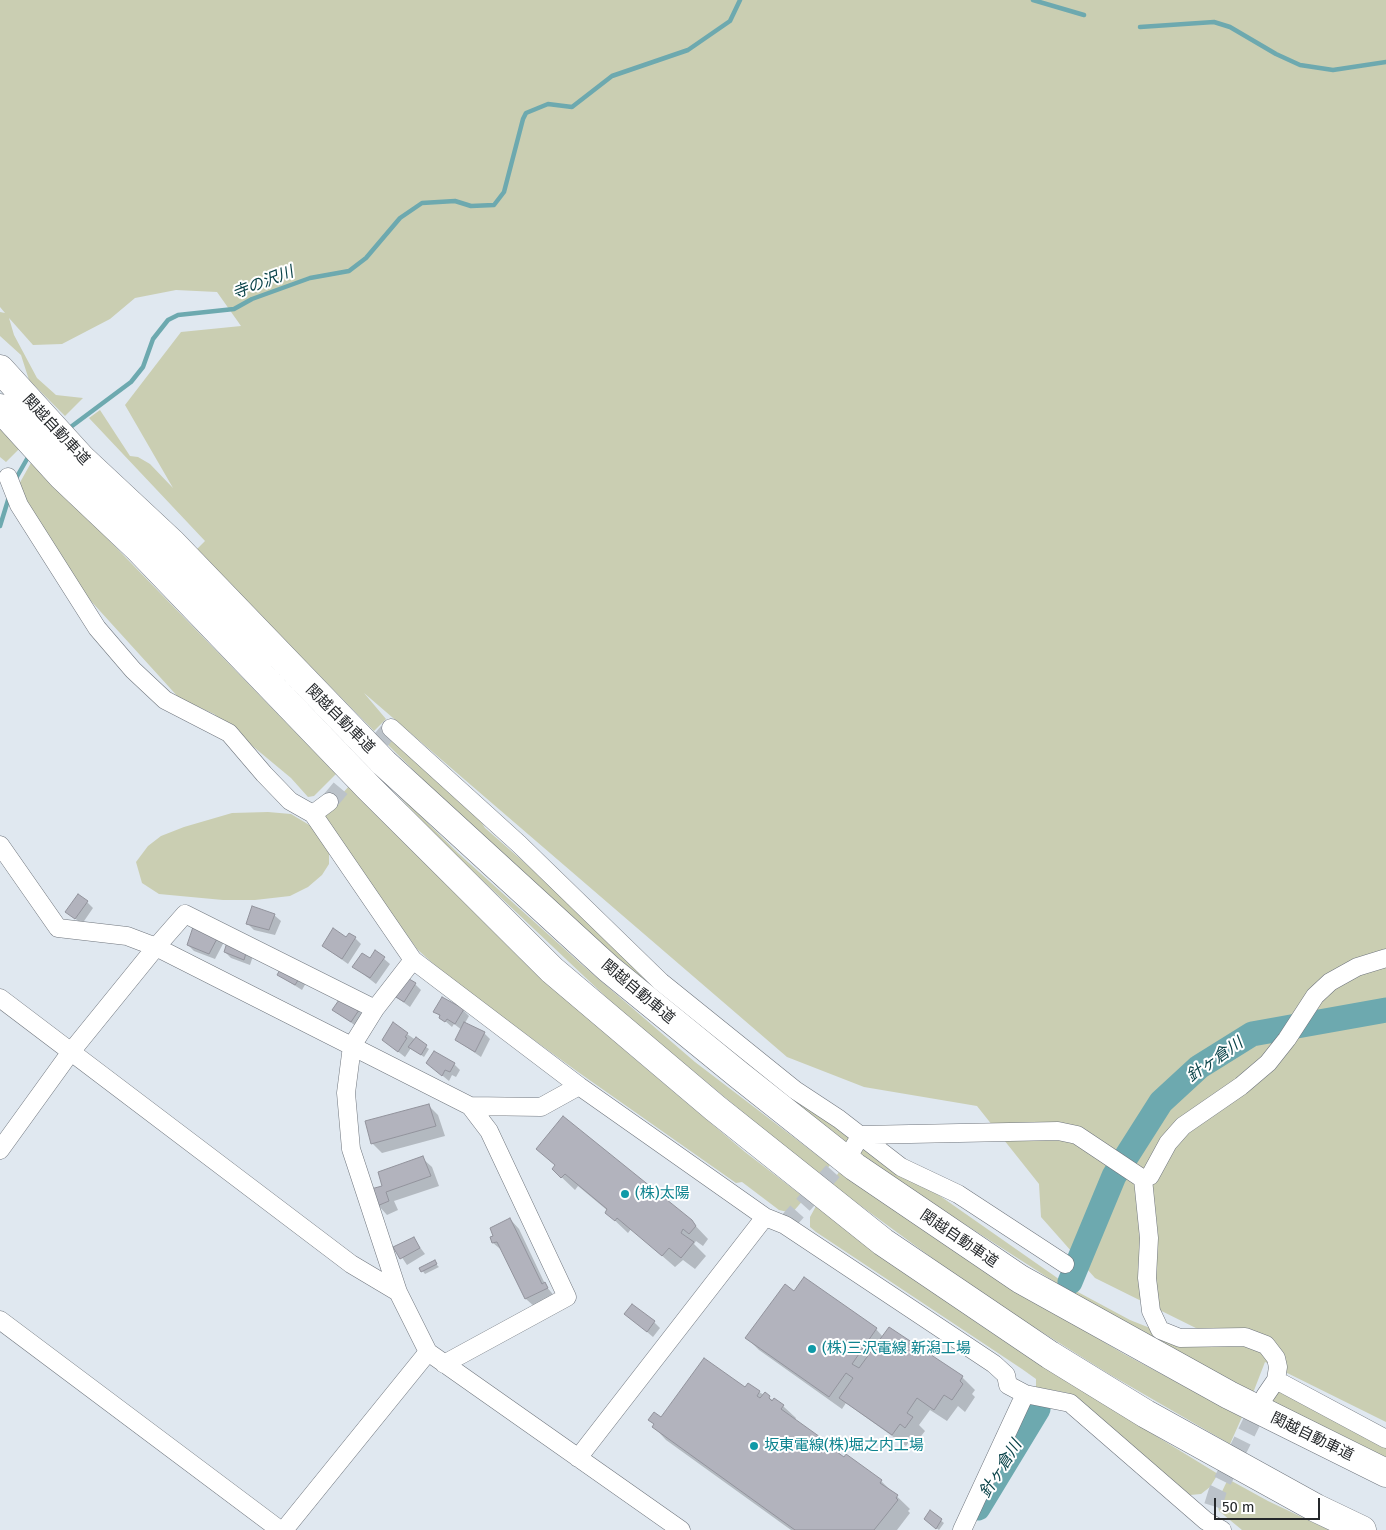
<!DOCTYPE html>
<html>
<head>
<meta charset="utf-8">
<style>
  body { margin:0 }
  #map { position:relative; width:1386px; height:1530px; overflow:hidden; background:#e0e8f0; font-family:"Fira Sans",sans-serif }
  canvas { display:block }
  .scale { position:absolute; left:1214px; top:1498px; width:106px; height:22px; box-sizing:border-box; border:2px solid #25282b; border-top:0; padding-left:6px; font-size:15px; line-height:18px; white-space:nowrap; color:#25282b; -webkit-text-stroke:4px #fff; paint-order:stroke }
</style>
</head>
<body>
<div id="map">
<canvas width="1386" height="1530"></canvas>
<div class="scale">50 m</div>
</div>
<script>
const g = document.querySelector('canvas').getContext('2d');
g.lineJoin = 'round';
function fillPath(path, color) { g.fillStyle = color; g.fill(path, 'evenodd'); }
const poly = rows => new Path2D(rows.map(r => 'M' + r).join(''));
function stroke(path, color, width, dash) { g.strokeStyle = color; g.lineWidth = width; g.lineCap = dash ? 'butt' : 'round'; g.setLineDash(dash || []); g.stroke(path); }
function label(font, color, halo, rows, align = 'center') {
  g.font = font + ' "Fira Sans","Noto Sans JP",sans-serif'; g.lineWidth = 4; g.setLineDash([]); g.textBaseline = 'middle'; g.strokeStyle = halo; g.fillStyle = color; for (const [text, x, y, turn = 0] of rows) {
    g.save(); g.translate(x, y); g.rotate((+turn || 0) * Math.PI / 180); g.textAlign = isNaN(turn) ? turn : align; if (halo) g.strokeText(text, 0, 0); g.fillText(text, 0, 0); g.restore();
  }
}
fillPath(poly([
  [0,0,1386,0,1386,1422,1265,1362,1253,1393,1061,1286,941,1209,856,1151,867,1142,900,1168,1076,1291,1130,1320,1180,1340,1218,1339,1095,1278,1041,1217,1039,1184,977,1106,864,1087,787,1057,364,693,386,719,374,731,196,550,205,541,89,418,100,410,130,456,138,457,150,464,173,488,125,405,181,332,241,326,217,292,176,290,135,298,110,319,62,344,33,345,9,318,14,335,37,378,56,395,83,398,65,416,29,380,21,355,0,336,0,312,5,313,0,307],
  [0,429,20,448,6,462,0,457],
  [32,461,336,774,314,796,308,797,291,778,214,714,179,698,90,600,49,548,18,486],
  [392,733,470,804,485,828,565,898,853,1136,846,1143,676,1013,487,843,384,741],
  [370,766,459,854,580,963,695,1062,830,1165,821,1177,622,1012,446,846],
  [349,786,476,913,628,1053,745,1152,805,1198,792,1213,779,1210,742,1182,736,1183,578,1072,450,979,417,949,322,817],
  [268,812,291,814,316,829,329,851,329,864,322,875,308,887,290,896,255,900,223,900,159,894,142,883,136,862,148,846,161,836,184,827,232,813],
  [839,1172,1050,1310,1124,1354,1242,1417,1230,1444,1109,1374,984,1296,831,1184],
  [816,1206,979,1324,1050,1371,1218,1474,1210,1487,1201,1494,1190,1495,1068,1393,1036,1387,1036,1379,1022,1369,816,1232,810,1227,810,1217],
  [1278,1384,1386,1442,1386,1458,1267,1399],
  [1228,1479,1268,1501,1329,1530,1242,1530,1219,1511,1217,1502]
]), '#caceb2');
fillPath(poly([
  [87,902,93,908,82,924,67,912],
  [274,915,281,921,275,935,254,930,248,924],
  [194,929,225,940,215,959,194,951,188,945],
  [355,938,361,944,348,964,323,946],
  [225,952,254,953,250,965,231,958],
  [376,952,390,964,376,984,354,967,370,960],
  [311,974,302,990,278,975],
  [415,984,421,990,410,1007,392,994],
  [333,1009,358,1010,364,1016,357,1027],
  [463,1010,469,1016,465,1023,484,1033,490,1039,481,1057,456,1040,462,1030,454,1024,452,1027,435,1012],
  [407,1034,429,1049,424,1057,411,1048,405,1057,383,1040],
  [427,1063,454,1064,460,1070,456,1077,452,1075,449,1081],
  [428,1105,438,1115,445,1136,382,1153,372,1143],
  [537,1149,691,1221,708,1239,703,1246,696,1241,694,1244,706,1256,695,1269,683,1260,675,1267,631,1229,628,1233,607,1213,608,1211,578,1186,575,1190,553,1169,556,1166],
  [422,1158,432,1167,439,1186,394,1201,398,1210,387,1215,378,1205,384,1186],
  [510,1219,519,1229,546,1286,556,1298,536,1308,526,1299,504,1252,493,1243],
  [413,1238,425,1254,407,1265,395,1247],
  [434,1262,439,1267,425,1274,421,1269],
  [795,1292,876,1329,883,1337,889,1328,962,1377,975,1390,972,1394,975,1397,965,1412,958,1406,947,1421,930,1410,919,1425,925,1431,918,1440,913,1436,906,1446,846,1403,842,1409,759,1350,747,1338],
  [626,1314,654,1322,660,1328,653,1337],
  [745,1389,759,1392,783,1406,796,1418,795,1420,830,1448,881,1481,910,1509,908,1511,910,1513,897,1530,791,1530,666,1440,654,1427,655,1425,650,1420,661,1419],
  [889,1444,897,1451,896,1453,888,1446],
  [930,1512,944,1523,939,1530,928,1522]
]), '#0003');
stroke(poly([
  [1033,0,1084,15],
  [1140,27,1214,22,1230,27,1276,54,1300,65,1333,70,1386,62],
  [68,429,131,382,143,367,153,339,168,320,178,315,234,309,252,299,310,278,349,271,366,258,400,218,422,203,455,201,471,206,494,205,504,192,523,119,526,113,548,104,572,107,612,76,688,50,730,21,740,0],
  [15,480,27,459,31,456],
  [0,526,9,497]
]), '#6da9af', 4.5);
stroke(poly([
  [1070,1282,1114,1176,1161,1102,1199,1067,1252,1034,1386,1010],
  [978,1508,1038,1409]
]), '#6da9af', 25);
const building = poly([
  [78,894,88,901,75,919,65,912,78,894],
  [252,906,275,914,269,930,246,924,252,906],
  [193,927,220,933,209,954,187,945,193,927],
  [333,928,346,937,349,933,356,937,342,959,322,946,333,928],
  [228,939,248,946,244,960,224,952,228,939],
  [375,950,385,957,370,978,352,967,362,953,370,958,375,950],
  [287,957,306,968,295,985,277,975,287,957],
  [399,973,416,983,404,1002,391,994,399,973],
  [341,997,359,1010,351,1022,332,1010,341,997],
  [442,997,464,1009,455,1024,447,1019,445,1022,439,1018,440,1015,433,1012,442,997],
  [393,1022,408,1033,405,1037,407,1038,398,1052,382,1040,393,1022],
  [464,1022,485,1032,475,1052,455,1040,464,1022],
  [416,1037,427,1045,421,1055,408,1047,416,1037],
  [434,1051,455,1063,450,1072,445,1070,442,1076,426,1063,434,1051],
  [429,1104,436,1126,371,1144,365,1121,429,1104],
  [563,1116,692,1220,696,1226,689,1234,683,1229,681,1233,694,1242,681,1258,669,1248,662,1256,617,1218,615,1221,605,1213,607,1209,565,1174,561,1178,552,1169,555,1165,536,1149,563,1116],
  [423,1156,431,1176,386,1192,389,1201,377,1206,371,1189,382,1186,378,1172,423,1156],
  [510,1218,542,1284,545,1282,548,1288,525,1299,497,1242,492,1243,490,1237,493,1236,490,1228,510,1218],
  [414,1237,420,1248,400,1259,393,1247,414,1237],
  [435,1260,437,1264,421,1272,419,1268,435,1260],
  [804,1277,877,1328,852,1364,859,1368,889,1327,963,1376,960,1381,963,1384,952,1400,944,1395,934,1410,917,1398,907,1413,913,1417,905,1428,900,1424,892,1435,839,1398,853,1378,846,1373,829,1397,745,1338,785,1284,794,1291,804,1277],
  [632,1304,655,1321,647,1332,624,1314,632,1304],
  [704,1358,745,1387,748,1383,760,1391,757,1396,760,1398,765,1392,770,1396,769,1398,772,1401,774,1398,784,1405,781,1409,820,1437,819,1439,844,1457,846,1454,882,1480,880,1483,898,1495,896,1498,898,1500,874,1530,795,1530,652,1427,654,1424,648,1420,654,1412,661,1417,704,1358],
  [930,1510,942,1519,936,1529,924,1519,930,1510]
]);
fillPath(building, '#b2b3bd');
stroke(building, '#92939c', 1);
stroke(poly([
  [329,802,391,728],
  [785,1225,851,1151],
  [1213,1506,1218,1490,1262,1401]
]), '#bbc2c9', 18, [18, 9]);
const street = poly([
  [8,477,19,505,97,628,133,670,165,700,229,733,264,774,290,801,313,814,413,960],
  [391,728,519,844,661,982,795,1090,839,1119,901,1167,958,1194,1065,1264],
  [313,814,329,802],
  [0,845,58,928,127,936,156,947,470,1106,541,1107,579,1086,765,1217,785,1225,994,1364,1006,1375,1008,1385,1025,1394,1070,1403,1206,1521,1222,1530],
  [0,998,351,1264,398,1292],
  [579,1086,413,960,375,1009,352,1046,346,1093,351,1149,398,1292,428,1352,681,1530],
  [0,1150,70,1053,156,947,185,914,375,1009],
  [852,1150,861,1135,1058,1131,1077,1135,1143,1179],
  [1143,1179,1150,1176,1168,1143,1183,1126,1241,1086,1268,1063,1287,1039,1315,996,1330,982,1357,967,1386,958],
  [1143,1179,1149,1238,1147,1278,1151,1311,1160,1330,1180,1338,1245,1337,1266,1345,1276,1358,1278,1367,1276,1380,1265,1396],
  [0,1320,280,1530],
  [444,1364,567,1297,489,1131,470,1106],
  [1276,1380,1386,1439],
  [578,1458,765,1217],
  [284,1530,428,1352],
  [962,1530,1025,1394]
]);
const highway = poly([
  [0,369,81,458,172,543,384,763,609,969,739,1075,855,1167,1020,1279,1229,1395,1386,1473],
  [0,408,62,476,138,548,368,787,552,970,715,1108,883,1242,1050,1355,1146,1414,1316,1508,1362,1530]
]);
stroke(street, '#6f757d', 19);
stroke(highway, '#6f757d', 29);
stroke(street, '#fff', 18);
stroke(highway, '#fff', 28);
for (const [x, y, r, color] of [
  [625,1194,5,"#0f9aa8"],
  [812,1349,5,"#0f9aa8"],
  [754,1446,5,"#0f9aa8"]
]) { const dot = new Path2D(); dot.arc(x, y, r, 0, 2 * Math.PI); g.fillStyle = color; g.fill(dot); stroke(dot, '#fff', 2); }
label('15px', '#25282b', '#fff', [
  ["関越自動車道",56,430,47],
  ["関越自動車道",340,719,45],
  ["関越自動車道",638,992,40],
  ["関越自動車道",959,1239,34],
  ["関越自動車道",1312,1437,26]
]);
label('15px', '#0d838f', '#fff', [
  ["(株)太陽",635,1194],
  ["(株)三沢電線 新潟工場",822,1349],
  ["坂東電線(株)堀之内工場",764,1446]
], 'left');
label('italic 16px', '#0a4349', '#fff', [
  ["寺の沢川",263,283,-21],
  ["針ヶ倉川",1215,1060,-35],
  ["針ヶ倉川",1001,1469,-58]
]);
</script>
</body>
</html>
